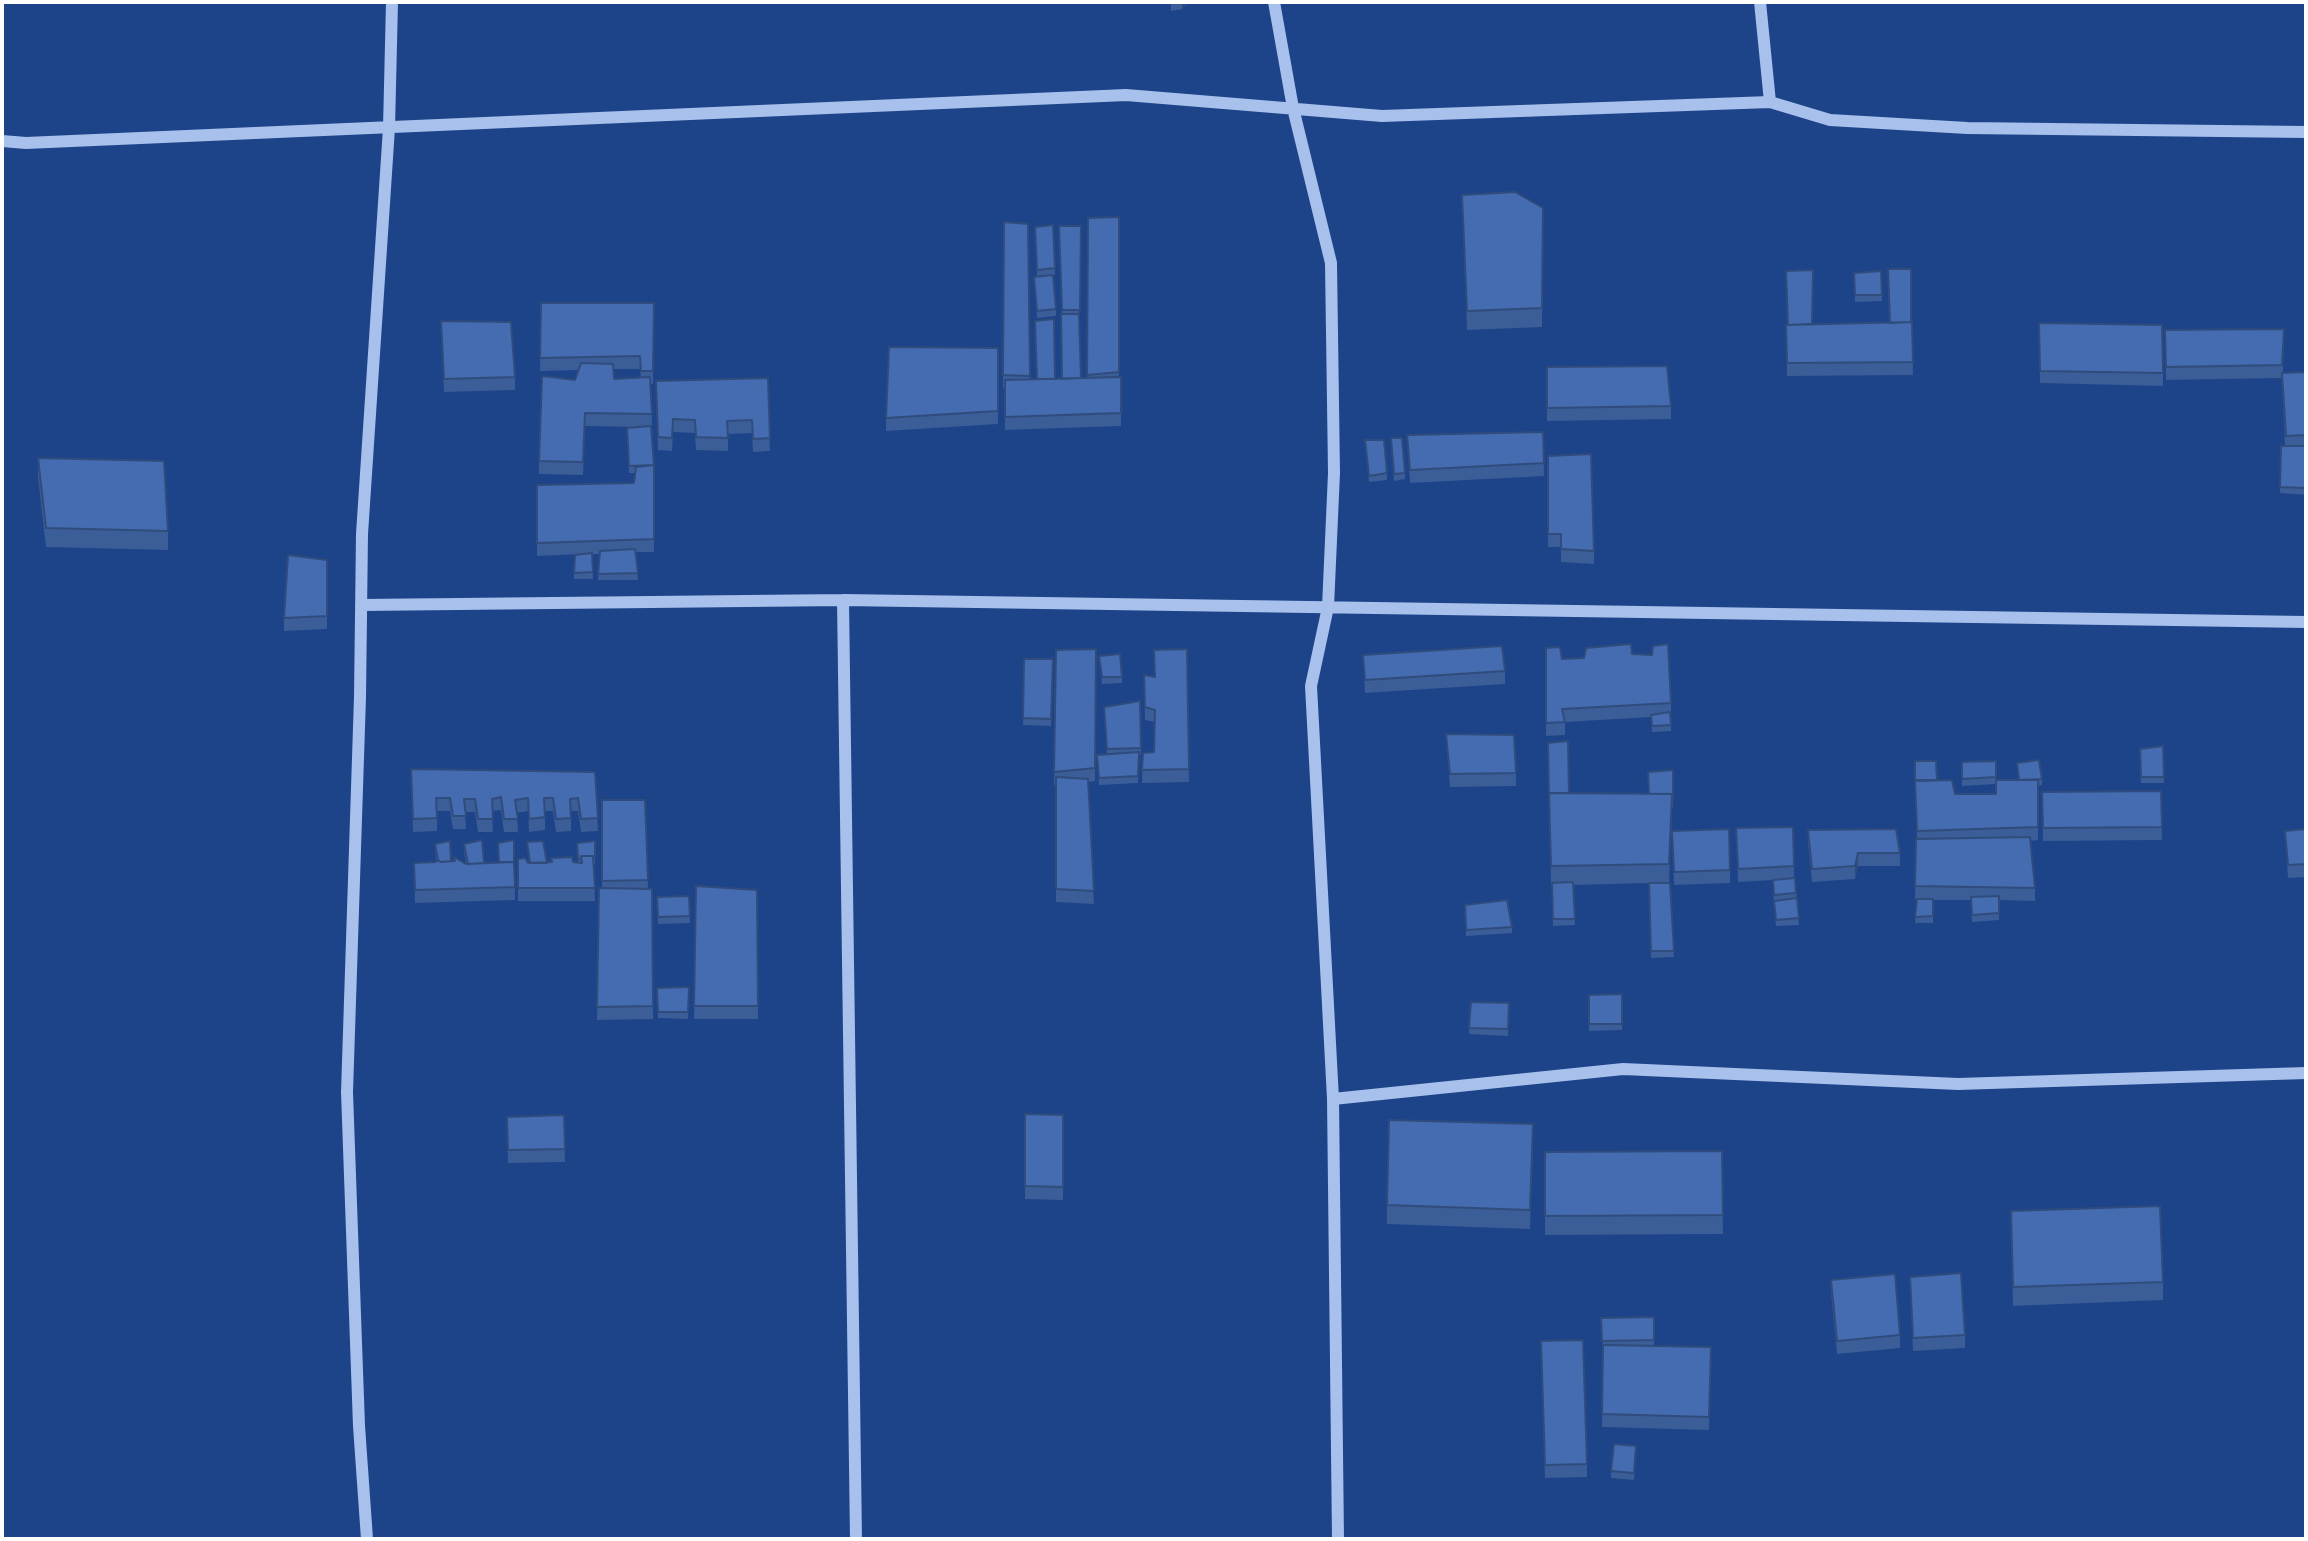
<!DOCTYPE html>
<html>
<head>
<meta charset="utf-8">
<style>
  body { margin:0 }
  #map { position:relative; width:2308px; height:1541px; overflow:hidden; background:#1d4388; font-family:Cabin,sans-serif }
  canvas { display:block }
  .frame { position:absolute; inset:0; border:4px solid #fff; pointer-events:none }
</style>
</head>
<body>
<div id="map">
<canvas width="2308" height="1541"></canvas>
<div class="frame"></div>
</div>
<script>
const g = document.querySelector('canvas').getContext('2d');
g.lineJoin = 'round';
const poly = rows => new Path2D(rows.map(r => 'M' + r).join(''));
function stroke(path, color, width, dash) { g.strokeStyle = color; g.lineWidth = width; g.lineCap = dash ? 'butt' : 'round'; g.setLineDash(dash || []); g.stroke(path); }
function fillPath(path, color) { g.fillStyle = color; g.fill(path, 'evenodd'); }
stroke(poly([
  [1274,2,1293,108,1331,263,1334,473,1328,607,1311,686,1333,1099,1338,1539],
  [1760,2,1770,102],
  [2,141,26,143,1126,95,1382,116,1770,102,1830,120,1967,128,2306,132],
  [843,600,856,1539],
  [361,605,843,600,2306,622],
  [1333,1099,1623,1069,1958,1084,2306,1073],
  [367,1539,359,1426,347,1092,360,697,362,534,389,128,392,2]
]), '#a7c0ec', 12);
fillPath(poly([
  [1171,2,1189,2,1182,9,1171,11],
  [1462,195,1543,208,1542,327,1467,330],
  [1119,217,1119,377,1121,377,1121,426,1005,430,1005,388,1003,388,1004,222,1028,224,1030,380,1061,379,1062,314,1059,226,1081,226,1079,317,1081,378,1087,378,1088,218],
  [1053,225,1055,275,1037,276,1035,227],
  [1911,269,1913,375,1787,376,1786,325,1890,323],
  [1881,271,1882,301,1855,302,1854,273],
  [1034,277,1056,309,1056,316,1037,318],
  [541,303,654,303,653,384,651,384,652,426,654,465,654,552,635,552,638,580,598,580,600,554,592,554,593,579,574,579,574,573,582,554,537,556,537,485,634,483,635,473,629,473,627,428,637,427,585,426,583,475,539,474,539,461,579,370,540,371],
  [614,369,640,369,641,378,614,379],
  [441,321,515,377,515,390,444,392],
  [2039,323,2163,373,2163,386,2040,383],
  [2284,329,2283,373,2306,372,2306,495,2280,493,2281,446,2285,446,2282,378,2166,380,2165,330],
  [998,348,998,424,886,431,886,418],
  [1547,367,1671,406,1671,419,1547,421],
  [768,378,770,451,753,452,752,433,728,434,728,451,696,450,695,433,673,432,672,451,658,450,656,394],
  [1543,432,1544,476,1410,483,1407,435],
  [1391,438,1405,473,1405,479,1394,481],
  [1365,440,1387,473,1387,480,1369,482],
  [1548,456,1594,551,1594,564,1561,562,1561,547,1548,547],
  [38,458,168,531,168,550,46,547,38,477],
  [327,560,327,629,284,631,284,618],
  [1546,648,1562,659,1632,654,1671,703,1671,731,1652,732,1651,717,1565,722,1565,735,1546,736],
  [1096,649,1095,781,1088,782,1094,904,1056,902,1056,785,1054,785,1056,650],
  [1187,649,1189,782,1142,783,1143,753,1154,752,1155,722,1145,720,1144,688,1154,677],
  [1363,655,1505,671,1505,684,1365,693],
  [1099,656,1122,677,1122,683,1102,684],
  [1024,659,1053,659,1051,726,1023,725],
  [1140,701,1141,755,1139,755,1138,783,1099,785,1097,755,1107,755,1104,707],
  [1446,734,1516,773,1516,786,1450,787],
  [1548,743,1569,793,1649,794,1673,770,1673,808,1672,809,1669,883,1674,957,1651,958,1649,883,1573,885,1575,925,1553,926,1552,885,1551,885],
  [2163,746,2164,783,2141,783,2140,749],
  [1996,761,1996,784,1962,786,1962,762],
  [2017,763,2042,779,2042,785,2038,786,2038,840,2030,841,2035,888,2035,901,1999,900,1999,920,1972,922,1971,900,1933,900,1933,923,1915,923,1917,899,1915,899,1916,839,1917,839,1915,781,1937,780,1955,794,1996,794,2018,780],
  [411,769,595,772,598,831,581,832,578,811,571,811,571,831,556,832,553,811,545,811,545,830,529,832,528,811,517,813,518,832,504,832,501,810,492,811,493,832,478,832,475,812,465,812,466,829,453,829,450,811,437,811,437,831,413,832],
  [2161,791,2162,840,2043,841,2042,792],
  [602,800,645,800,648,889,652,889,653,1019,597,1020,599,888,602,888],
  [1793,827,1794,878,1795,878,1799,925,1776,926,1774,907,1773,880,1738,882,1736,828],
  [2306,829,2306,877,2288,878,2285,831],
  [1808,830,1900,853,1900,866,1858,866,1855,879,1812,882,1808,843],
  [1672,831,1730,870,1730,883,1674,885],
  [514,840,515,900,415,903,414,863,436,862,435,844,451,861,466,864,464,851,464,844,484,863,499,862],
  [595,841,595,864,594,864,595,901,518,901,518,859,529,863,527,842,547,863,551,863,551,858,578,863,577,843],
  [696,886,757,890,758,1019,694,1019],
  [689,896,690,923,658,924,657,897],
  [1465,905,1512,927,1512,933,1466,936],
  [689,987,688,1019,658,1018,657,988],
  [1622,994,1622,1030,1589,1031,1589,995],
  [1471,1002,1509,1003,1508,1036,1469,1034],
  [1025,1114,1063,1115,1063,1200,1025,1199],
  [564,1115,565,1162,508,1163,507,1117],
  [1533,1143,1530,1229,1387,1224,1387,1205],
  [1722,1151,1723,1234,1545,1235,1545,1152],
  [2011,1211,2163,1282,2163,1300,2013,1306],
  [1910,1277,1965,1335,1965,1348,1913,1351],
  [1831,1280,1900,1335,1900,1348,1837,1354,1831,1293],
  [1654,1317,1654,1346,1711,1347,1709,1430,1602,1427,1603,1347,1601,1318],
  [1541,1354,1587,1464,1587,1477,1545,1478],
  [1636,1453,1634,1480,1611,1478,1611,1471]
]), '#3b5d98');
fillPath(poly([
  [1182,2,1189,2,1182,9],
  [1858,853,1858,866,1855,879,1855,866]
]), '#304c7c');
const building = poly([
  [1515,192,1543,208,1542,308,1467,311,1462,195,1515,192],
  [1119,217,1119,372,1087,375,1088,218,1119,217],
  [1004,222,1028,224,1030,376,1003,375,1004,222],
  [1053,225,1055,268,1037,270,1035,227,1053,225],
  [1059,226,1081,226,1080,310,1062,310,1059,226],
  [1888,269,1911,269,1911,322,1890,323,1888,269],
  [1813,270,1812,324,1788,325,1786,271,1813,270],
  [1881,271,1882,295,1855,295,1854,273,1881,271],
  [1053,275,1056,309,1037,311,1034,277,1053,275],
  [541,303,654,303,653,371,641,371,640,356,540,358,541,303],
  [1061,314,1079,314,1081,378,1062,379,1061,314],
  [1054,319,1055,379,1037,379,1035,321,1054,319],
  [441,321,511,322,515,377,444,379,441,321],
  [1912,322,1913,362,1787,363,1786,325,1912,322],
  [2039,323,2162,325,2163,373,2040,371,2039,323],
  [2284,329,2282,365,2166,367,2165,330,2284,329],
  [889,347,998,348,998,411,886,418,889,347],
  [581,363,613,364,614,379,650,377,652,414,585,413,583,462,539,461,542,376,575,380,581,363],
  [1667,366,1671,406,1547,408,1547,367,1667,366],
  [2306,372,2306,435,2286,436,2282,373,2306,372],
  [1121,377,1121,413,1005,417,1005,380,1121,377],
  [768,378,770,438,753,439,752,420,727,421,728,438,696,437,695,420,673,419,672,438,658,437,656,381,768,378],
  [651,426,654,465,629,466,627,428,651,426],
  [1543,432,1544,463,1410,470,1407,435,1543,432],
  [1391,438,1402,438,1405,473,1394,474,1391,438],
  [1365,440,1384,440,1387,473,1369,476,1365,440],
  [2281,446,2306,446,2306,488,2280,487,2281,446],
  [1591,454,1594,551,1561,549,1561,534,1548,534,1548,456,1591,454],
  [38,458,164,461,168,531,46,528,38,458],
  [654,465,654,539,537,543,537,485,634,483,636,467,654,465],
  [635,549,638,573,598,574,600,551,635,549],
  [592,553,593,572,574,573,575,555,592,553],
  [288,555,327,560,327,616,284,618,288,555],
  [1631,644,1632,654,1652,655,1653,646,1668,644,1671,703,1562,709,1565,722,1546,723,1546,648,1560,647,1562,659,1584,658,1586,648,1631,644],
  [1502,646,1505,671,1365,680,1363,655,1502,646],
  [1096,649,1095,768,1054,772,1056,650,1096,649],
  [1187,649,1189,769,1142,770,1143,753,1154,752,1155,710,1145,707,1144,675,1155,677,1154,650,1187,649],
  [1120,654,1122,677,1102,677,1099,656,1120,654],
  [1024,659,1053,659,1051,719,1023,718,1024,659],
  [1140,701,1141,748,1107,749,1104,707,1140,701],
  [1670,712,1671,725,1652,726,1651,715,1670,712],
  [1446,734,1514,735,1516,773,1450,774,1446,734],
  [1568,741,1569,793,1549,793,1549,801,1548,743,1568,741],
  [2163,746,2164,777,2141,777,2140,749,2163,746],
  [1139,752,1138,776,1099,778,1097,755,1139,752],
  [2039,760,2042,779,2019,780,2017,763,2039,760],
  [1915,761,1936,761,1937,780,1915,780,1915,761],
  [1996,761,1996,777,1962,779,1962,762,1996,761],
  [411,769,595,772,598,818,581,819,578,798,570,799,571,818,556,819,553,798,544,798,545,817,529,819,528,798,515,800,518,819,504,819,501,797,492,799,493,819,478,819,475,799,464,799,466,816,453,816,450,798,436,798,437,818,413,819,411,769],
  [1673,770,1673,802,1672,802,1672,794,1649,794,1648,772,1673,770],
  [1056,777,1088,779,1094,891,1056,889,1056,777],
  [1952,780,1955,794,1996,794,1996,780,2038,780,2038,827,1917,831,1915,781,1952,780],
  [2161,791,2162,827,2043,828,2042,792,2161,791],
  [1549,793,1672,794,1669,864,1551,866,1549,793],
  [602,800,645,800,648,880,602,881,602,800],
  [1793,827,1794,866,1738,869,1736,828,1793,827],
  [1729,829,1730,870,1674,872,1672,831,1729,829],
  [1896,829,1900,853,1858,853,1855,866,1812,869,1808,830,1896,829],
  [2306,829,2306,864,2288,865,2285,831,2306,829],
  [2030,837,2035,888,1915,886,1916,839,2030,837],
  [482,840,484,863,468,864,464,844,482,840],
  [514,840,514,866,514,862,499,862,498,843,514,840],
  [450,841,451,861,441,862,438,860,435,844,450,841],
  [543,841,547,863,530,863,527,842,543,841],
  [595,841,595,857,593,858,593,856,581,856,581,859,578,859,577,843,595,841],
  [581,856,593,856,595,888,518,888,518,859,525,858,528,863,552,862,551,858,572,857,573,862,582,863,581,856],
  [454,857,466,864,514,862,515,887,415,890,414,863,436,862,437,860,441,862,455,861,454,857],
  [1795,878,1796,893,1774,895,1773,880,1795,878],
  [1573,882,1575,919,1553,919,1552,883,1573,882],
  [1649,883,1670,883,1674,951,1651,951,1649,883],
  [696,886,757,890,758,1006,694,1006,696,886],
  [599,888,652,889,653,1006,597,1007,599,888],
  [689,896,690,916,658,917,657,897,689,896],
  [1999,896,1999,913,1972,915,1971,897,1999,896],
  [1797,898,1799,918,1776,920,1774,901,1797,898],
  [1917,899,1933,899,1933,916,1915,917,1917,899],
  [1507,900,1512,927,1466,930,1465,905,1507,900],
  [689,987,688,1012,658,1012,657,988,689,987],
  [1622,994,1622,1024,1589,1024,1589,995,1622,994],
  [1471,1002,1509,1003,1508,1029,1469,1028,1471,1002],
  [1025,1114,1063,1115,1063,1187,1025,1186,1025,1114],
  [564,1115,565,1149,508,1150,507,1117,564,1115],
  [1389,1120,1533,1124,1530,1210,1387,1205,1389,1120],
  [1722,1151,1723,1215,1545,1216,1545,1152,1722,1151],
  [2160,1206,2163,1282,2013,1287,2011,1211,2160,1206],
  [1961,1273,1965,1335,1913,1338,1910,1277,1961,1273],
  [1895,1274,1900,1335,1837,1341,1831,1280,1895,1274],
  [1654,1317,1654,1340,1602,1341,1601,1318,1654,1317],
  [1583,1340,1587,1464,1545,1465,1541,1341,1583,1340],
  [1603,1345,1711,1347,1709,1417,1602,1414,1603,1345],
  [1614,1444,1636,1446,1634,1473,1611,1471,1614,1444]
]);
fillPath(building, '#456cb1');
stroke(building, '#304c7c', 2);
</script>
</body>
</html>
